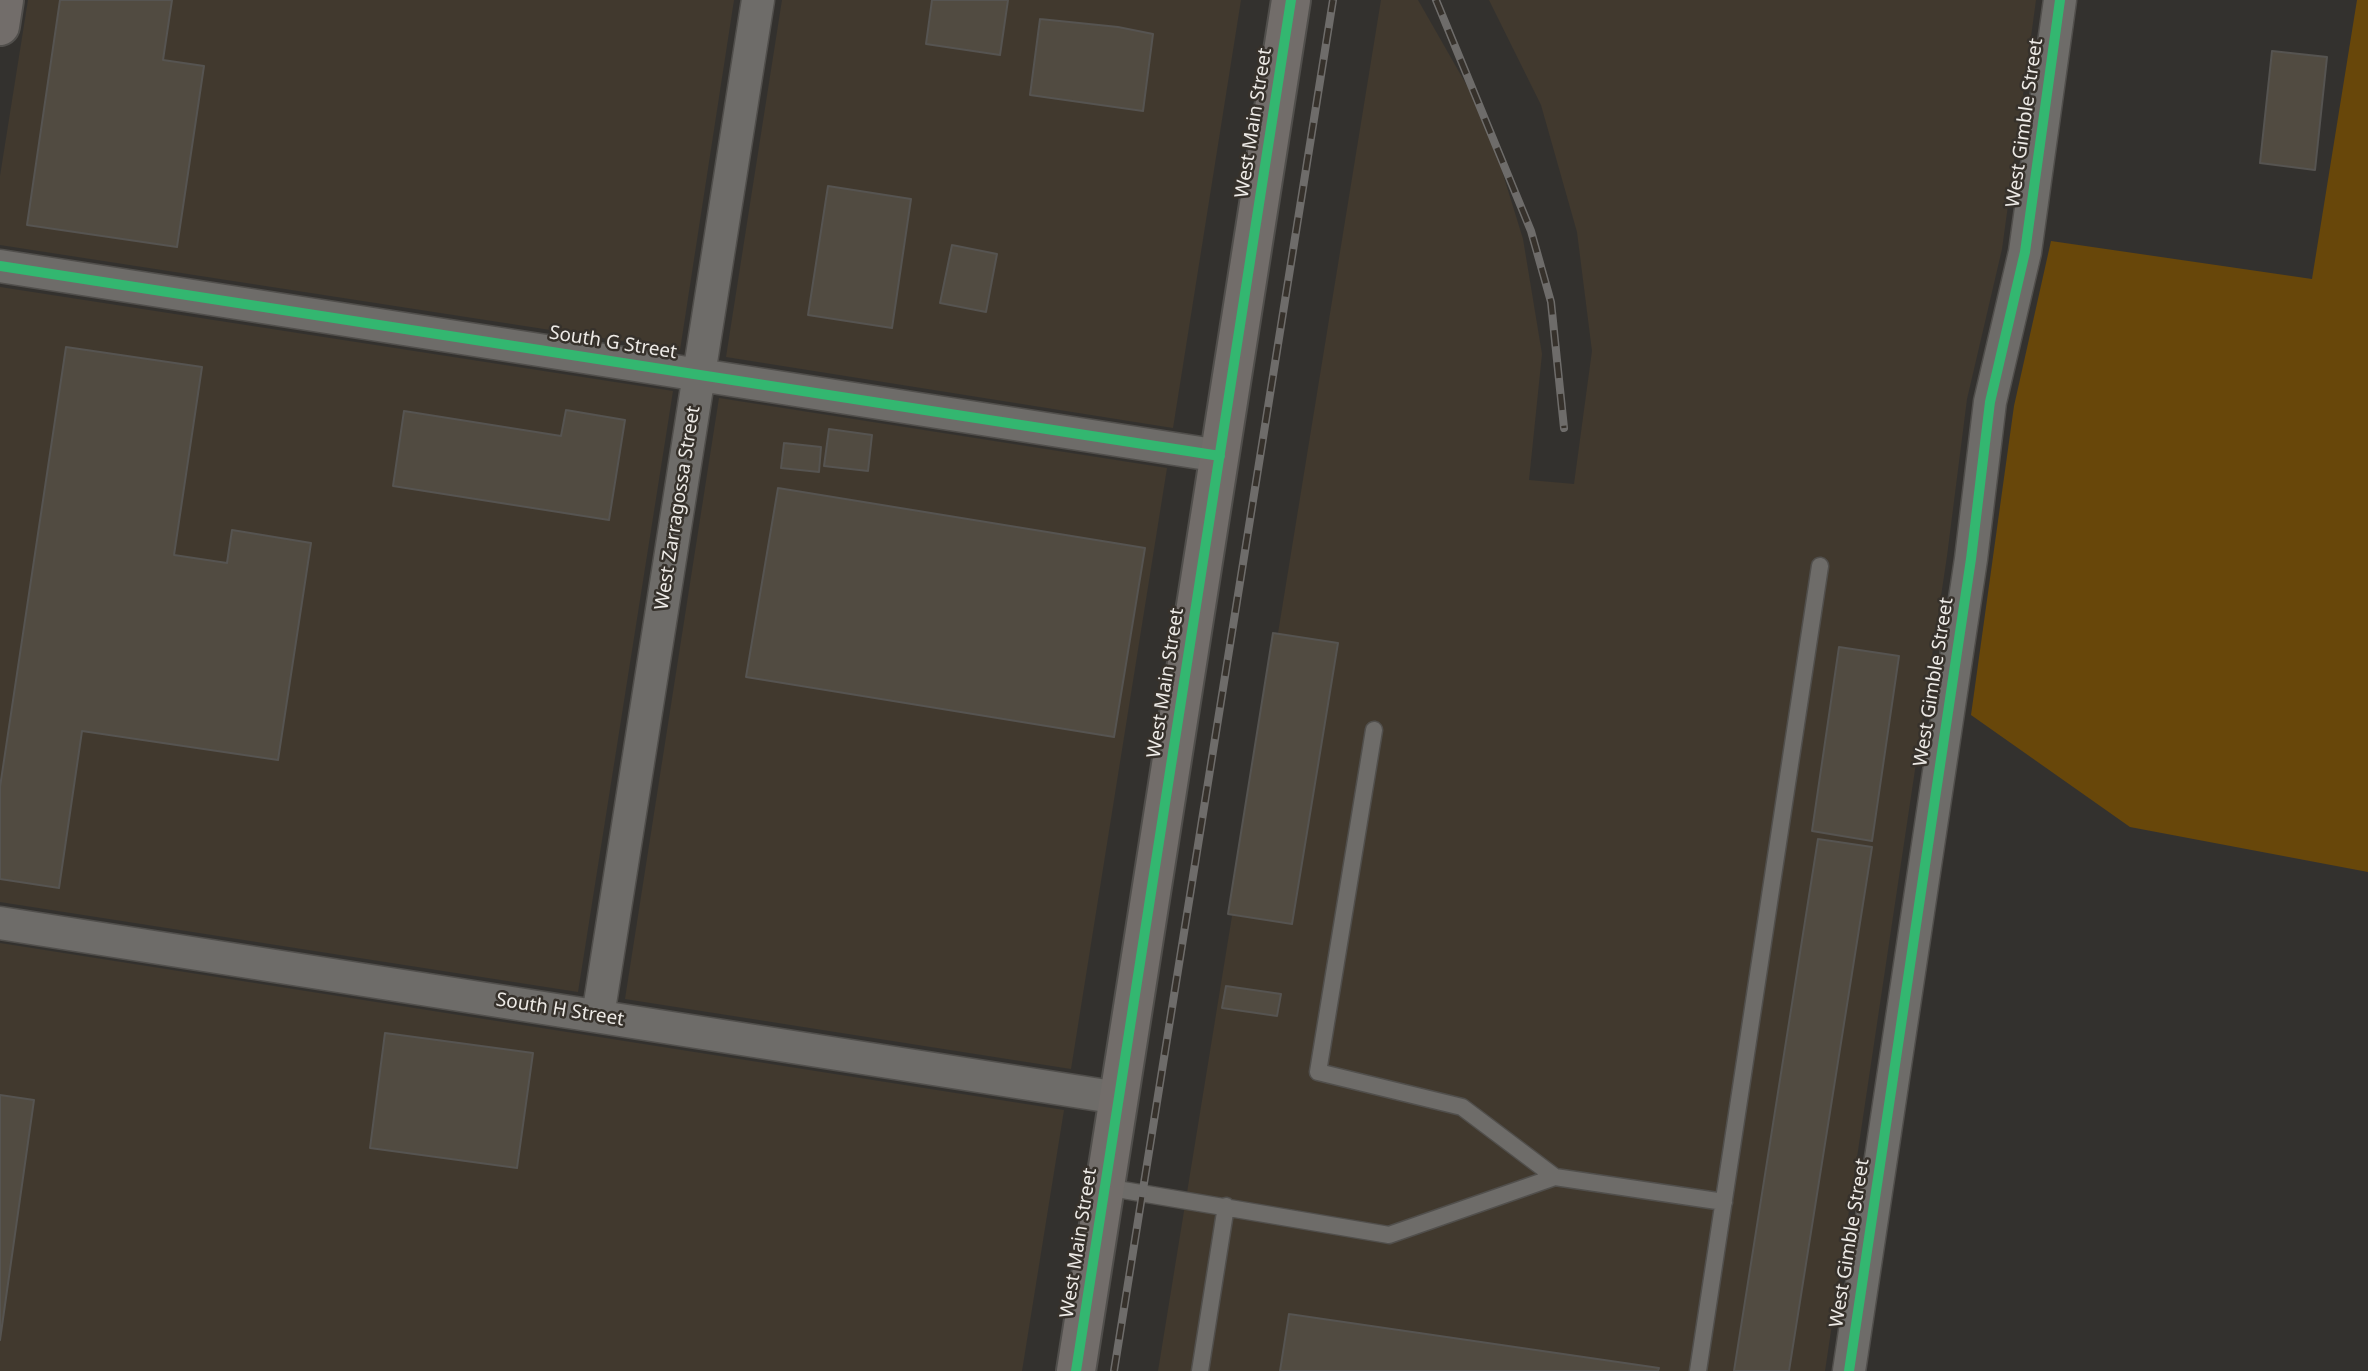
<!DOCTYPE html>
<html>
<head>
<meta charset="utf-8">
<style>
  body { margin:0 }
  canvas { display:block; background:#33312e }
</style>
</head>
<body>
<canvas width="2368" height="1371"></canvas>
<script>
const g = document.querySelector('canvas').getContext('2d');
g.lineJoin = 'round';
function fillPath(path, color) { g.fillStyle = color; g.fill(path, 'evenodd'); }
const poly = rows => new Path2D(rows.map(r => 'M' + r).join(''));
function stroke(path, color, width, dash) { g.strokeStyle = color; g.lineWidth = width; g.lineCap = dash ? 'butt' : 'round'; g.setLineDash(dash || []); g.stroke(path); }
function label(font, color, halo, rows, align = 'center') {
  g.font = font + ' "Noto Sans",sans-serif'; g.lineWidth = 5; g.setLineDash([]); g.textBaseline = 'middle'; g.strokeStyle = halo; g.fillStyle = color; for (const [text, x, y, turn = 0] of rows) {
    g.save(); g.translate(x, y); g.rotate((+turn || 0) * Math.PI / 180); g.textAlign = isNaN(turn) ? turn : align; if (halo) g.strokeText(text, 0, 0); g.fillText(text, 0, 0); g.restore();
  }
}
fillPath(poly([
  [28,0,734,0,680,350,0,245,0,176],
  [782,0,1241,0,1173,428,726,357],
  [1381,0,1418,0,1486,119,1523,239,1542,354,1529,480,1574,484,1592,351,1577,232,1541,105,1489,0,2036,0,2002,249,1967,399,1947,556,1825,1371,1158,1371],
  [0,287,673,391,578,992,0,902],
  [719,398,1167,468,1071,1069,625,999],
  [0,943,1064,1110,1022,1371,0,1371]
]), '#41392e');
fillPath(poly([
  [2357,0,2368,0,2368,872,2130,827,1971,715,2014,406,2051,241,2312,279]
]), '#68470a');
const building = poly([
  [60,0,172,0,163,60,204,66,177,247,27,225,60,0],
  [932,0,1008,0,1000,55,926,44,932,0],
  [1040,19,1118,27,1153,34,1143,111,1030,95,1040,19],
  [2272,51,2327,57,2315,170,2260,163,2272,51],
  [828,186,911,199,892,328,808,315,828,186],
  [952,245,997,254,986,312,940,303,952,245],
  [66,347,202,367,174,555,227,563,232,530,311,543,278,760,82,731,59,888,0,879,0,787,66,347],
  [566,410,625,420,609,520,393,486,404,411,561,436,566,410],
  [829,429,872,435,868,471,824,466,829,429],
  [784,443,821,447,819,472,781,468,784,443],
  [778,488,1145,548,1114,737,746,677,778,488],
  [1273,633,1338,643,1292,924,1228,914,1273,633],
  [1839,647,1899,656,1872,841,1812,831,1839,647],
  [1818,839,1872,847,1789,1371,1734,1371,1818,839],
  [1226,986,1281,994,1277,1016,1222,1008,1226,986],
  [385,1033,533,1053,517,1168,370,1148,385,1033],
  [0,1095,34,1100,0,1340,0,1095],
  [1289,1314,1659,1368,1658,1371,1280,1371,1289,1314]
]);
fillPath(building, '#514b41');
stroke(building, '#565451', 2);
const lane = poly([
  [1374,730,1318,1072,1462,1107,1555,1177],
  [1105,1187,1389,1235,1555,1177,1724,1202],
  [1200,1371,1226,1206],
  [1698,1371,1820,566]
]);
const street = poly([
  [0,266,1220,456],
  [0,923,1119,1098],
  [598,1016,758,0],
  [1849,1371,1971,559,1990,402,2025,252,2060,0]
]);
const secondary = poly([
  [0,26,4,0],
  [1076,1371,1291,0]
]);
stroke(lane, '#514f4c', 19);
stroke(street, '#514f4c', 35);
stroke(secondary, '#514f4c', 42);
stroke(lane, '#6e6c69', 16);
stroke(street, '#6e6c69', 32);
stroke(secondary, '#726d6a', 38);
const rail = poly([
  [1436,0,1531,231,1551,302,1564,428],
  [1114,1371,1333,0]
]);
stroke(rail, '#6e6c6a', 8);
stroke(rail, '#36312b', 5, [16]);
stroke(poly([
  [0,266,1220,456],
  [1076,1371,1291,0],
  [1849,1371,1971,559,1990,402,2025,252,2060,0]
]), '#33b770', 10);
label('19px', '#edeae6', '#36312b', [
  ["West Main Street",1254,123,-81],
  ["West Gimble Street",2025,123,-82],
  ["South G Street",613,343,9],
  ["West Zarragossa Street",678,508,-81],
  ["West Gimble Street",1934,682,-81],
  ["West Main Street",1166,683,-81],
  ["South H Street",560,1010,9],
  ["West Main Street",1079,1243,-81],
  ["West Gimble Street",1850,1243,-81]
]);
</script>
</body>
</html>
